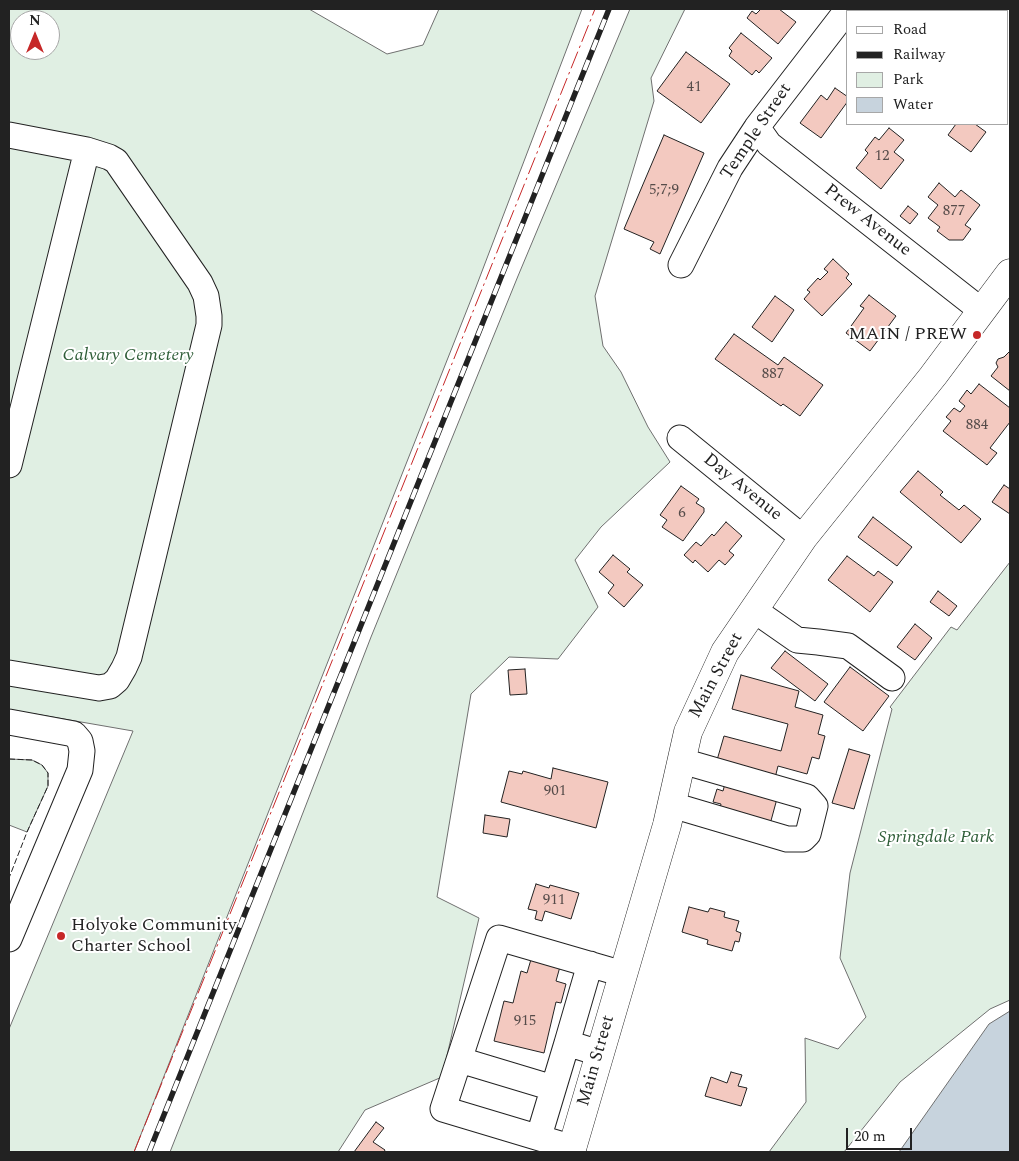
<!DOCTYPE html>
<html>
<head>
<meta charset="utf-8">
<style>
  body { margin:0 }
  #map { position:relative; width:1019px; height:1161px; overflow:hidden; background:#fff; font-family:Spectral,serif }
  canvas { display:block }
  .frame { position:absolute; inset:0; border:10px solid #222; pointer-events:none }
  .legend { position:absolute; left:846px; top:10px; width:162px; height:115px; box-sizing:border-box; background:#fff; border:1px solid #a7a7a7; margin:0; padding:6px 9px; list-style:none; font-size:15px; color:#222 }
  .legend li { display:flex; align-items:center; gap:10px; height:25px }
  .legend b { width:25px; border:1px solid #a7a7a7 }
  .north { position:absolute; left:10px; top:10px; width:50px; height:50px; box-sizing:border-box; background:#fff; border:1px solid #a7a7a7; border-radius:50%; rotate:0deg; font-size:14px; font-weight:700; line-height:20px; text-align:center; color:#222 }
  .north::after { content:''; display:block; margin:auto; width:18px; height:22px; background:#c62828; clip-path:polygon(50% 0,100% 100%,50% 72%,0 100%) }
  .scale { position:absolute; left:846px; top:1128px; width:66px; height:22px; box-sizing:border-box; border:2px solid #222; border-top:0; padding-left:6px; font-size:15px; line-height:18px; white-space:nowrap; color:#222; -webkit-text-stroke:4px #fff; paint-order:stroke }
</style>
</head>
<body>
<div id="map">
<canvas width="1019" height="1161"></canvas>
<div class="frame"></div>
<ul class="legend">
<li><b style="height:6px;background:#fff"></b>Road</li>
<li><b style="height:6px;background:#222"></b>Railway</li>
<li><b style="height:14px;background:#e0efe3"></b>Park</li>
<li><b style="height:14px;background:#c7d3dd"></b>Water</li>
</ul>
<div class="north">N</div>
<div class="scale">20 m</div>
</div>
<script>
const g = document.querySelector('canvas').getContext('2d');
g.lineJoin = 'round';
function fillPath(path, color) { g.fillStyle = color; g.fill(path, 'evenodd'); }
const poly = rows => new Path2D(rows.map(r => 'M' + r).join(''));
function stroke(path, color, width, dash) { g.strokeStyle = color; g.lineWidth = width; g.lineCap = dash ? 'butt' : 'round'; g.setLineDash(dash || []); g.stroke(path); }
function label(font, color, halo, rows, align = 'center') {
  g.font = font + ' Spectral,serif'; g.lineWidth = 4; g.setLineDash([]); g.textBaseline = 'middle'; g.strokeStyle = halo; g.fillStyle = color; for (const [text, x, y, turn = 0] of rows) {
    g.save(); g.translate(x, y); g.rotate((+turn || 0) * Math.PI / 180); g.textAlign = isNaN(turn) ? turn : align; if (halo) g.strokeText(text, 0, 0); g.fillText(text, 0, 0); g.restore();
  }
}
const green = poly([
  [9,9,309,9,387,54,423,45,439,9,582,9,476,287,134,1152,9,1152,9,1029,133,731,35,714,9,711,9,9],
  [20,20,50,20,50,50,20,50,20,20],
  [630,9,685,9,651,78,654,101,595,296,603,346,621,372,648,427,670,462,601,527,575,560,598,607,558,659,509,657,471,694,437,897,479,918,442,1077,365,1110,338,1152,170,1152,251,947,371,637,518,276,630,9],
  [1010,562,1010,1000,990,1009,900,1082,844,1152,769,1152,806,1102,805,1038,838,1049,866,1017,840,958,850,873,892,709,890,707,951,627,957,630,1010,562],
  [9,759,32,760,42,765,48,773,48,786,27,832,9,825,9,759]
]);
fillPath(green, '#e0efe3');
stroke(green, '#6f6f6f', 1);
const water = poly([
  [1010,1011,1010,1152,899,1152,989,1024,1010,1011]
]);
fillPath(water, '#c7d3dd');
stroke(water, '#6f6f6f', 1);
const building = poly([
  [761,9,779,9,796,22,778,44,747,18,752,11,756,14,761,9],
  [741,33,772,58,759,73,756,70,752,75,729,56,732,51,729,48,741,33],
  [686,52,730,84,701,123,657,91,686,52],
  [835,88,848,97,848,101,821,138,800,123,821,95,827,100,835,88],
  [956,124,975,124,986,132,971,152,948,135,956,124],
  [889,128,904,140,894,152,904,160,881,189,856,168,868,153,865,150,875,137,879,140,889,128],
  [664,135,704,153,660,254,650,249,654,242,624,229,664,135],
  [939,183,955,197,961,190,980,205,965,225,971,229,963,240,949,240,937,231,940,227,928,218,938,205,928,197,939,183],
  [908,206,918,214,910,224,900,216,908,206],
  [833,259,849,274,846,278,852,284,822,316,804,299,810,292,807,290,818,278,820,280,828,272,824,269,833,259],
  [869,295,896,316,870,351,846,333,864,308,860,306,869,295],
  [775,296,794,310,772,342,752,327,775,296],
  [734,334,778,365,784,357,823,385,800,416,783,404,781,406,715,359,734,334],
  [1010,343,1010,342,1010,391,991,376,998,367,996,363,998,359,1004,357,1010,351,1010,343],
  [979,384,1010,408,1010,422,990,448,997,453,987,465,943,431,951,421,946,417,954,408,960,412,965,406,959,401,967,390,971,394,979,384],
  [918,471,943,492,940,495,959,510,964,505,981,519,961,543,900,492,918,471],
  [1004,485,1010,489,1010,514,992,502,1004,485],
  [681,486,699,499,696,503,704,508,704,512,683,541,662,527,667,520,660,515,681,486],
  [873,517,912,547,897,566,858,537,873,517],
  [726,522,742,536,729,551,734,555,725,565,719,560,708,572,695,560,693,563,684,555,696,542,701,546,712,534,714,536,726,522],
  [613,555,630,569,627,572,643,585,624,607,608,593,614,585,599,572,613,555],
  [847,556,874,576,878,571,893,582,870,612,828,580,847,556],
  [938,591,957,606,949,616,930,602,938,591],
  [915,624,932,638,915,660,897,647,915,624],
  [785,651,828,684,815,701,771,668,785,651],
  [850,667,889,696,863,731,824,702,850,667],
  [525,669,527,694,510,695,508,670,525,669],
  [741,675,799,691,795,707,823,715,818,734,825,736,819,759,812,757,807,774,778,766,774,782,715,767,724,736,781,751,788,724,732,709,741,675],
  [849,749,870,755,854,809,832,803,849,749],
  [553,768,608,782,596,828,501,802,509,771,522,774,523,771,551,779,553,768],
  [726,780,778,795,769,828,719,813,721,804,713,802,717,789,723,791,726,780],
  [485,815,510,819,507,837,483,833,485,815],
  [536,884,549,888,550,885,579,893,571,919,545,911,542,921,535,919,537,911,528,909,536,884],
  [689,907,708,912,710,908,725,912,724,917,739,921,736,931,741,933,739,942,735,941,732,951,707,944,708,940,682,932,689,907],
  [532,956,561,963,556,981,566,984,561,1003,556,1002,544,1053,494,1041,504,1001,513,1003,521,971,527,973,532,956],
  [731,1072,742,1075,738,1086,747,1088,741,1106,705,1096,711,1077,727,1083,731,1072],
  [376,1122,384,1128,373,1142,385,1150,384,1152,354,1152,376,1122]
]);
fillPath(building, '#f3c9c0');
stroke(building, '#222', 1);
const minor = poly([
  [757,127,769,144,982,311],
  [9,135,87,150,109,157,116,161,200,283,206,296,209,316,209,325,129,657,124,668,117,680,110,686,99,688,9,673],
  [681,265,730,168,757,127,848,9],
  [680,438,803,538],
  [9,465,87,150],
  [754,610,797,640,818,642,848,646,892,678],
  [9,722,74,734,80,741,82,751,80,770,9,939],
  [672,805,787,839,803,839,808,834,815,806,807,797,682,761],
  [567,1043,590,964],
  [460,1060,553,1088],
  [539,1136,567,1043,599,1053],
  [573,1148,443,1109,499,938,623,974]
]);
const major = poly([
  [571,1152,667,825,688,732,725,652,803,538,933,376,1010,273]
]);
stroke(minor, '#222', 27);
stroke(major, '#222', 29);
stroke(minor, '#fff', 25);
stroke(major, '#fff', 28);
const rail = poly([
  [149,1152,609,9]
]);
stroke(rail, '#222', 5.5);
stroke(rail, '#fff', 4, [11]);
stroke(poly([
  [9,759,32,760,42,765,48,773,48,786,27,832,9,878]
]), '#222', 1, [6, 2.5]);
stroke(poly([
  [134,1152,595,9]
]), '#c62828', 1, [18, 4, 2.5, 4]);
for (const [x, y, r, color] of [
  [977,335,5,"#c62828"],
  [61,936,5,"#c62828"]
]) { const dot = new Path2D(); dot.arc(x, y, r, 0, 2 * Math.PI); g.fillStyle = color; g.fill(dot); stroke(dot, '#fff', 2); }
label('15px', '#564c4a', null, [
  ["41",694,88],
  ["12",882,157],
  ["5;7;9",664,191],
  ["877",954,212],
  ["887",773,375],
  ["884",977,426],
  ["6",682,514],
  ["901",555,792],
  ["911",554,901],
  ["915",525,1022]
]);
label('18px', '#222', '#fff', [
  ["Temple Street",757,132,-56],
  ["Prew Avenue",867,221,38],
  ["Day Avenue",742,488,39],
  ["Main Street",717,676,-62],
  ["Main Street",597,1061,-74]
]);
label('18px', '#222', '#fff', [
  ["MAIN / PREW",967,335],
  ["Holyoke Community",71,926,"left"],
  ["Charter School",71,947,"left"]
], 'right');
label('italic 18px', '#2f5e38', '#fff', [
  ["Calvary Cemetery",128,356],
  ["Springdale Park",936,838]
]);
</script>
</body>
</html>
